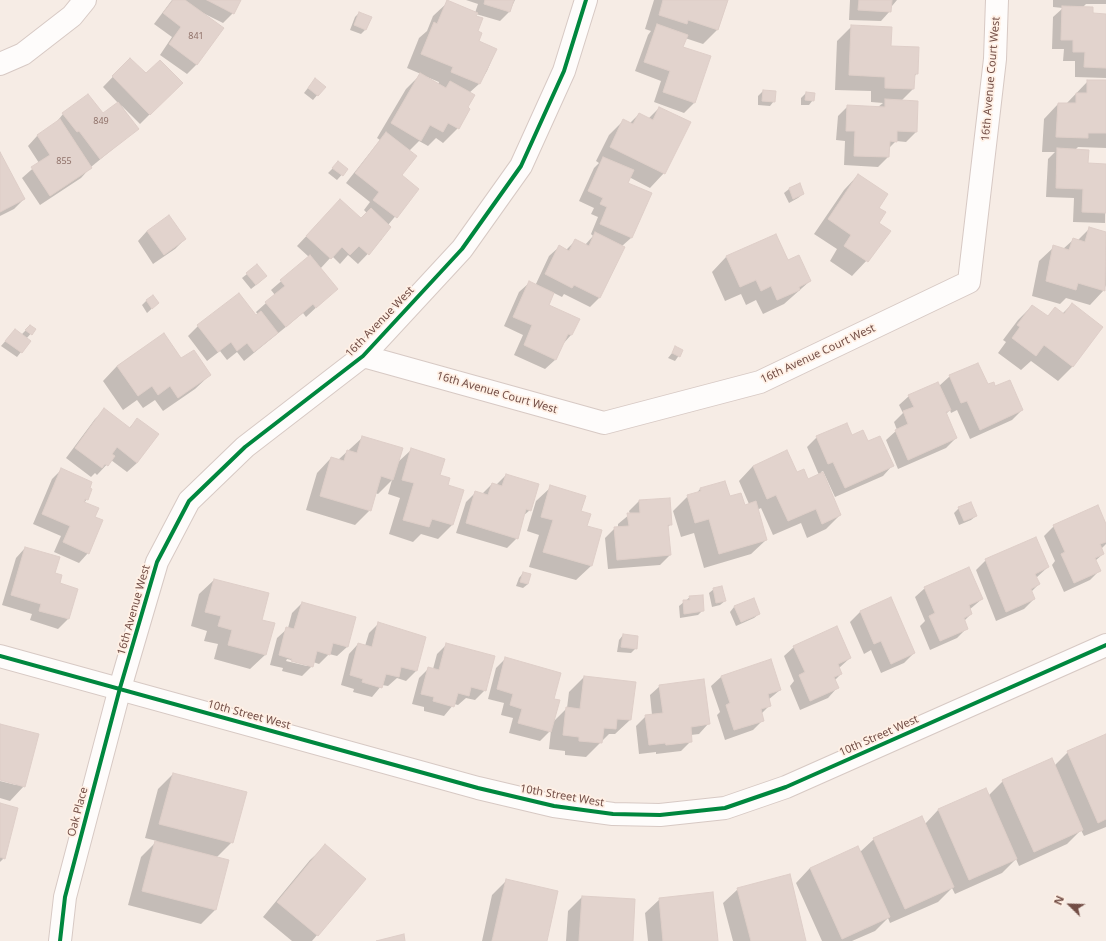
<!DOCTYPE html>
<html>
<head>
<meta charset="utf-8">
<style>
  body { margin:0 }
  #map { position:relative; width:1106px; height:941px; overflow:hidden; background:#f6ece5; font-family:"Noto Sans",sans-serif }
  canvas { display:block }
  .north { position:absolute; left:1050px; top:885px; width:40px; height:40px; -webkit-text-stroke:3px #fff0e5; paint-order:stroke; rotate:293deg; font-size:11px; font-weight:700; line-height:16px; text-align:center; color:#734e46 }
  .north::after { content:''; display:block; margin:auto; width:14px; height:18px; background:#734e46; clip-path:polygon(50% 0,100% 100%,50% 72%,0 100%) }
</style>
</head>
<body>
<div id="map">
<canvas width="1106" height="941"></canvas>
<div class="north">N</div>
</div>
<script>
const g = document.querySelector('canvas').getContext('2d');
g.lineJoin = 'round';
function fillPath(path, color) { g.fillStyle = color; g.fill(path, 'evenodd'); }
const poly = rows => new Path2D(rows.map(r => 'M' + r).join(''));
function stroke(path, color, width, dash) { g.strokeStyle = color; g.lineWidth = width; g.lineCap = dash ? 'butt' : 'round'; g.setLineDash(dash || []); g.stroke(path); }
function label(font, color, halo, rows, align = 'center') {
  g.font = font + ' "Noto Sans",sans-serif'; g.lineWidth = 3.5; g.setLineDash([]); g.textBaseline = 'middle'; g.strokeStyle = halo; g.fillStyle = color; for (const [text, x, y, turn = 0] of rows) {
    g.save(); g.translate(x, y); g.rotate((+turn || 0) * Math.PI / 180); g.textAlign = isNaN(turn) ? turn : align; if (halo) g.strokeText(text, 0, 0); g.fillText(text, 0, 0); g.restore();
  }
}
fillPath(poly([
  [172,0,240,0,233,13,223,23,201,12,222,28,196,65,187,74,160,55,172,37,154,24],
  [466,0,515,0,509,12,500,21,476,14,477,42,496,50,487,71,479,84,469,93,458,128,443,143,436,138,428,146,419,141,409,151,401,175,418,189,388,225,380,237,382,239,358,264,348,255,340,264,332,256,320,269,336,289,306,317,303,313,244,361,237,352,227,360,220,351,207,361,188,336,198,326,239,294,256,316,258,315,256,312,275,295,271,290,309,257,297,246,340,200,361,219,367,213,364,210,370,202,346,183,380,140,377,138,406,89,421,74,407,68,419,38,427,31,433,16,448,2,475,13,478,4],
  [427,77,439,82,438,85,427,78],
  [654,0,726,0,718,29,703,44,685,38,682,48,710,57,694,103,684,113,654,102,661,81,635,71,648,35,651,31,645,29],
  [850,0,897,0,892,6,890,11,881,21,849,20],
  [1053,0,1106,0,1106,4,1086,4,1082,8,1092,14,1106,15,1106,78,1075,77,1075,61,1063,61,1064,49,1052,49,1053,17,1063,8,1053,7],
  [359,13,365,30,361,34,350,30,355,17],
  [852,26,890,47,917,73,914,77,913,89,901,101,916,132,906,142,896,141,889,148,888,157,878,167,844,165,845,141,836,140,838,116,848,106,878,107,883,103,871,102,871,91,835,90,837,41],
  [130,59,146,75,181,83,140,124,121,105,137,129,91,167,81,178,40,205,22,178,39,163,28,146,37,136,54,125,63,114,103,115,118,103,103,87],
  [1088,81,1106,81,1106,148,1078,147,1075,150,1087,164,1106,165,1105,223,1073,222,1074,198,1046,197,1048,159,1055,152,1042,152,1044,119,1058,104,1066,104],
  [311,84,324,87,313,100,304,93],
  [763,91,774,101,770,106,758,105,758,96],
  [806,93,813,100,809,105,801,105,801,98],
  [659,108,664,173,650,188,629,177,626,183,650,193,631,238,622,246,600,297,590,307,564,294,562,297,554,293,548,305,571,335,563,344,555,360,545,369,514,355,523,335,504,326,519,292,529,283,535,286,549,256,559,247,566,250,575,241,585,245,593,236,591,234,598,217,591,214,594,208,579,201,594,168,599,163,596,161,609,135,624,120,630,123,639,114,648,119],
  [0,154,24,199,14,209,0,216],
  [334,167,347,169,337,180,328,173],
  [858,175,877,208,877,223,869,258,852,276,830,261,837,249,814,234,844,190],
  [799,184,803,194,798,198,789,203,784,193,789,189],
  [1090,228,1106,233,1106,285,1104,290,1090,305,1066,298,1060,304,1032,296,1039,261,1054,247,1063,249,1073,240,1077,241],
  [147,231,185,239,175,249,153,264,138,241],
  [776,235,788,261,810,281,784,304,763,314,756,300,746,305,741,294,725,301,712,272,726,257],
  [247,274,261,281,251,289,242,278],
  [147,300,158,303,147,313,142,305],
  [1072,304,1102,327,1072,367,1058,381,1031,361,1021,370,998,353,1006,342,1003,340,1018,320,1032,306,1047,317,1055,308,1062,314],
  [30,326,34,330,26,339,29,342,17,357,1,346,15,330,21,335],
  [164,334,181,359,210,375,195,389,163,411,155,400,143,408,137,400,123,410,103,381,117,366],
  [676,348,682,351,675,361,668,358],
  [950,376,995,388,1022,410,1012,420,970,439,957,410,951,413,950,410,946,414,956,438,946,448,898,469,886,440,897,430,894,422,903,413,899,405,909,396,939,386],
  [105,410,129,428,138,419,137,463,127,472,111,460,97,475,95,473,91,477,66,458,95,419],
  [363,437,397,463,411,450,439,476,446,486,452,525,438,539,421,534,413,542,389,534,400,498,388,494,392,480,378,494,375,493,370,510,355,525,306,510,317,473,331,458,338,460],
  [817,437,852,437,868,443,892,466,883,476,835,497,823,471,821,472,840,515,826,529,807,538,801,523,773,535,761,508,757,510,766,540,751,554,704,568,694,533,681,537,673,511,688,496,696,494,700,489,729,498,744,506,749,504,739,481,753,466,796,473,808,480,819,475,807,447],
  [61,470,87,499,84,503,94,518,88,553,79,563,54,552,61,536,33,524,52,479],
  [506,475,530,510,523,516,517,538,507,548,456,533,466,502,476,492,482,494,492,484,496,485],
  [551,487,580,512,586,527,601,531,591,566,576,580,529,567,539,535,527,531,536,501],
  [639,501,671,524,667,528,670,555,660,565,608,569,605,538,615,528,618,528,618,524,630,514,629,511],
  [959,508,976,516,971,520,959,525,954,513],
  [1054,526,1106,526,1106,544,1102,548,1103,554,1095,561,1100,570,1090,580,1064,592,1052,565,1055,561,1044,536],
  [25,548,54,573,59,584,77,589,68,619,58,629,30,620,32,614,2,605,16,558],
  [986,560,1048,567,1036,578,1039,584,1031,592,1034,599,1024,609,996,621,976,570],
  [523,573,528,584,523,588,516,586,519,578],
  [214,580,261,620,265,655,250,669,214,659,218,644,204,641,207,631,191,626,199,594],
  [925,588,982,599,969,610,971,614,964,621,967,628,957,638,930,650,920,626,925,621,915,597],
  [714,589,725,601,720,605,712,607,709,593],
  [690,597,703,610,698,615,680,618,679,606],
  [753,599,759,614,754,618,736,626,730,612,734,607],
  [891,599,914,653,904,663,881,673,871,650,864,654,850,622,860,612],
  [302,603,347,647,337,656,329,654,319,664,313,662,312,666,302,676,282,671,283,668,270,665,277,638,288,628,292,613],
  [287,659,307,664,307,666,286,661],
  [379,623,425,638,416,671,406,681,397,678,388,686,382,685,372,697,353,692,354,689,341,685,349,654,358,644,365,646,369,633],
  [623,635,636,648,631,653,617,652,619,640],
  [447,644,485,690,475,700,466,698,458,705,454,704,444,716,424,711,424,707,412,704,419,678,429,668,433,669,437,654],
  [794,647,850,658,839,668,841,674,834,681,837,688,828,698,800,710,790,686,794,681,784,656],
  [506,658,553,699,552,723,567,708,569,692,584,677,630,720,615,734,609,734,586,757,565,755,565,751,549,749,551,730,540,741,509,733,513,718,501,715,504,703,488,699,496,668],
  [770,660,780,690,768,700,770,705,761,714,763,720,753,730,725,740,717,715,720,712,711,686,721,677],
  [660,686,708,724,699,734,691,735,691,741,681,751,656,754,656,752,639,754,636,726,646,716,652,715,650,695],
  [0,725,24,786,10,801,0,798,0,781,16,785,16,783,0,779],
  [1106,735,1106,827,1084,836,1081,830,1067,844,1019,866,1016,859,1002,873,955,894,952,888,938,902,890,923,888,918,875,931,852,941,822,941,796,883,810,868,860,852,874,839,925,824,938,810,986,789,989,795,1003,781,1054,766,1068,752],
  [173,774,232,842,216,858,215,910,201,924,128,905,141,857,157,841,145,838,158,789],
  [0,804,4,858,0,862],
  [325,846,365,879,312,941,292,941,263,917,310,860],
  [507,880,546,941,482,941,492,895],
  [738,889,805,941,733,941,723,903],
  [582,897,632,941,566,941,568,911],
  [660,899,717,941,648,941,645,913]
]), '#0003');
const building = poly([
  [173,0,185,0,224,28,197,65,169,44,181,27,163,13,173,0],
  [207,0,241,0,234,14,207,0],
  [447,0,478,13,476,16,483,18,478,31,482,33,479,41,497,49,480,84,451,72,453,67,421,54,434,22,437,24,447,0],
  [485,0,514,0,510,12,484,4,485,0],
  [663,0,728,0,718,30,688,20,687,24,659,15,663,0],
  [859,0,892,0,891,12,858,10,859,0],
  [1062,6,1093,7,1093,13,1106,14,1106,68,1084,67,1085,52,1073,52,1073,40,1061,40,1062,6],
  [359,12,372,17,366,30,354,25,359,12],
  [657,24,688,35,683,47,711,56,695,103,663,92,670,71,644,62,657,24],
  [851,25,892,27,891,46,919,47,918,74,915,74,914,89,885,88,885,77,849,75,851,25],
  [130,58,146,73,160,60,183,83,150,115,112,76,130,58],
  [420,73,446,88,450,81,475,95,468,107,470,109,459,129,448,123,443,132,430,125,421,141,391,123,420,73],
  [315,78,326,87,318,96,308,88,315,78],
  [1087,80,1106,80,1106,133,1088,133,1088,138,1056,137,1058,103,1076,103,1076,93,1087,93,1087,80],
  [763,90,776,91,775,102,762,101,763,90],
  [806,92,815,93,814,101,805,100,806,92],
  [88,94,103,113,118,102,139,129,100,159,79,131,77,132,62,113,88,94],
  [885,99,918,101,917,132,897,131,897,142,890,141,889,157,854,156,855,131,846,131,847,105,885,107,885,99],
  [659,107,691,122,665,174,610,147,623,119,633,124,639,113,653,120,659,107],
  [60,119,92,168,50,196,31,167,50,155,37,135,60,119],
  [386,132,417,156,402,175,419,189,397,218,373,200,379,192,355,173,386,132],
  [1057,148,1089,150,1088,163,1106,164,1106,213,1082,212,1083,189,1056,188,1057,148],
  [0,152,25,199,0,212,0,152],
  [603,157,634,170,628,183,652,193,632,238,600,224,607,207,600,204,603,198,588,191,603,157],
  [338,161,348,169,343,176,332,168,338,161],
  [858,174,888,194,879,208,886,212,879,223,891,231,868,262,844,246,851,235,828,219,858,174],
  [800,183,804,194,793,199,789,188,800,183],
  [340,199,361,218,371,208,391,227,369,255,359,246,350,255,342,247,331,259,306,236,340,199],
  [169,215,186,239,164,255,147,231,169,215],
  [1089,227,1106,232,1105,291,1078,283,1076,290,1046,281,1053,245,1069,250,1073,238,1085,242,1089,227],
  [595,232,625,247,600,298,574,285,572,288,545,274,559,245,569,251,575,239,589,246,595,232],
  [776,234,788,260,799,255,811,281,799,287,800,290,777,300,771,286,761,291,756,280,740,287,726,256,776,234],
  [310,255,338,289,316,308,313,304,286,327,265,302,285,286,280,280,310,255],
  [257,264,267,276,256,285,246,273,257,264],
  [529,281,554,293,549,305,580,319,572,335,568,334,556,360,524,345,532,325,513,317,529,281],
  [239,293,256,315,261,311,278,333,254,352,247,343,237,351,231,342,218,352,197,325,239,293],
  [153,295,159,303,152,309,146,300,153,295],
  [1072,303,1103,327,1073,367,1044,345,1036,356,1012,338,1020,327,1017,325,1032,305,1048,316,1055,307,1064,314,1072,303],
  [30,325,36,329,32,335,25,330,30,325],
  [15,329,31,341,22,353,5,341,15,329],
  [164,333,181,358,194,350,211,375,178,398,170,386,158,395,152,386,138,396,117,366,164,333],
  [675,346,683,350,680,357,672,353,675,346],
  [978,363,988,384,994,382,995,386,1010,380,1023,410,980,430,967,401,961,403,949,375,978,363],
  [938,382,951,410,946,412,957,438,908,460,895,430,908,424,903,411,914,407,908,395,938,382],
  [104,408,130,428,137,418,159,434,137,463,117,447,112,454,115,456,108,466,105,464,102,468,75,448,104,408],
  [847,423,852,435,863,430,868,441,880,436,894,466,845,488,833,462,828,464,816,436,847,423],
  [362,436,403,448,393,480,381,476,371,511,320,496,331,457,344,461,347,450,357,453,362,436],
  [411,448,445,459,440,475,450,478,448,485,464,490,453,525,432,519,429,527,403,520,414,483,402,480,411,448],
  [787,450,797,472,804,469,808,479,823,472,841,515,822,524,816,509,788,521,776,495,767,499,753,466,787,450],
  [61,468,92,482,90,488,92,489,88,500,85,499,84,502,99,508,95,517,103,520,89,554,63,542,70,526,42,514,61,468],
  [506,474,539,484,531,511,526,509,518,539,466,523,475,491,488,495,492,483,502,486,506,474],
  [725,481,730,496,741,493,745,505,756,501,767,540,719,554,709,519,695,523,687,495,701,491,700,488,725,481],
  [550,485,586,496,581,511,591,514,587,526,602,530,592,566,543,552,553,520,541,517,550,485],
  [670,498,672,525,668,525,671,555,617,560,614,527,629,526,627,513,640,513,639,500,670,498],
  [971,502,977,516,964,521,958,507,971,502],
  [1098,505,1106,524,1106,542,1100,544,1104,554,1095,558,1101,571,1074,583,1061,554,1065,552,1053,525,1098,505],
  [1036,537,1049,567,1035,574,1040,584,1031,589,1035,599,1006,612,985,559,1036,537],
  [25,547,60,557,55,573,62,575,60,583,78,589,69,619,39,611,41,604,11,595,25,547],
  [969,567,983,599,969,605,972,614,964,618,968,629,940,641,929,616,935,613,924,587,969,567],
  [523,572,531,574,528,584,520,582,523,572],
  [214,579,269,593,262,620,275,623,266,655,228,645,232,630,218,626,221,616,205,612,214,579],
  [722,586,726,601,716,603,713,588,722,586],
  [703,595,704,611,684,614,683,600,690,600,689,596,703,595],
  [891,597,915,653,891,664,881,641,874,644,860,611,891,597],
  [754,598,760,614,741,622,734,606,754,598],
  [302,602,356,617,348,647,333,643,330,655,317,651,313,667,291,661,292,659,279,655,286,627,294,629,302,602],
  [378,622,426,637,417,671,401,667,399,677,386,674,382,688,362,682,363,679,350,675,358,643,372,647,378,622],
  [837,626,851,658,838,664,842,674,834,677,839,688,810,701,799,675,805,672,793,646,837,626],
  [623,634,638,636,637,649,621,647,623,634],
  [446,643,495,656,486,691,471,687,469,696,458,693,454,707,433,701,434,697,421,694,428,667,439,670,446,643],
  [505,657,561,673,554,699,560,700,551,732,518,723,522,709,510,705,513,694,497,689,505,657],
  [771,659,781,690,768,694,771,706,761,709,764,721,734,730,726,705,730,703,721,676,771,659],
  [584,676,636,682,631,720,617,719,616,729,604,728,602,743,579,741,579,737,563,735,566,707,580,709,584,676],
  [704,679,710,724,691,727,692,742,666,745,665,743,649,745,645,715,663,713,659,685,704,679],
  [0,724,39,734,25,787,0,780,0,724],
  [1106,734,1106,819,1098,823,1067,751,1106,734],
  [1052,758,1083,830,1034,852,1002,780,1052,758],
  [173,773,247,792,233,843,159,824,173,773],
  [986,788,1017,859,969,880,938,809,986,788],
  [0,803,18,808,5,859,0,857,0,803],
  [922,816,954,887,905,909,873,838,922,816],
  [155,841,229,860,216,910,142,891,155,841],
  [325,844,366,879,318,936,277,902,325,844],
  [858,846,890,917,842,939,810,868,858,846],
  [790,874,806,941,751,941,737,888,790,874],
  [506,879,558,891,547,941,492,941,506,879],
  [713,892,718,941,663,941,659,898,713,892],
  [582,896,635,899,633,941,579,941,582,896],
  [404,934,405,941,376,941,404,934]
]);
fillPath(building, '#e2d3cd');
stroke(building, '#decec8', 1);
const minor = poly([
  [0,64,23,54,72,16,85,0],
  [363,356,604,423,760,382,969,282,995,59,997,0],
  [60,941,65,897,120,688,157,562,189,501,245,447,363,356,462,249,521,166,564,71,586,0]
]);
const tertiary = poly([
  [0,656,478,788,554,806,613,814,660,815,725,808,786,787,1106,645]
]);
stroke(minor, '#d7c9c4', 24);
stroke(tertiary, '#d7c9c4', 24);
stroke(minor, '#fefcfb', 22);
stroke(tertiary, '#fefcfb', 22);
stroke(poly([
  [0,656,478,788,554,806,613,814,660,815,725,808,786,787,1106,645],
  [60,941,65,897,120,688,157,562,189,501,245,447,363,356,462,249,521,166,564,71,586,0]
]), '#00873e', 4);
label('9px', '#90726a', null, [
  ["841",196,36],
  ["849",101,121],
  ["855",64,161]
]);
label('11px', '#734e46', '#fff0e5', [
  ["16th Avenue Court West",991,79,-85],
  ["16th Avenue West",380,322,-46],
  ["16th Avenue Court West",818,354,-25],
  ["16th Avenue Court West",497,393,16],
  ["16th Avenue West",134,610,-74],
  ["10th Street West",249,715,15],
  ["10th Street West",879,736,-24],
  ["10th Street West",562,796,10],
  ["Oak Place",78,812,-75]
]);
</script>
</body>
</html>
